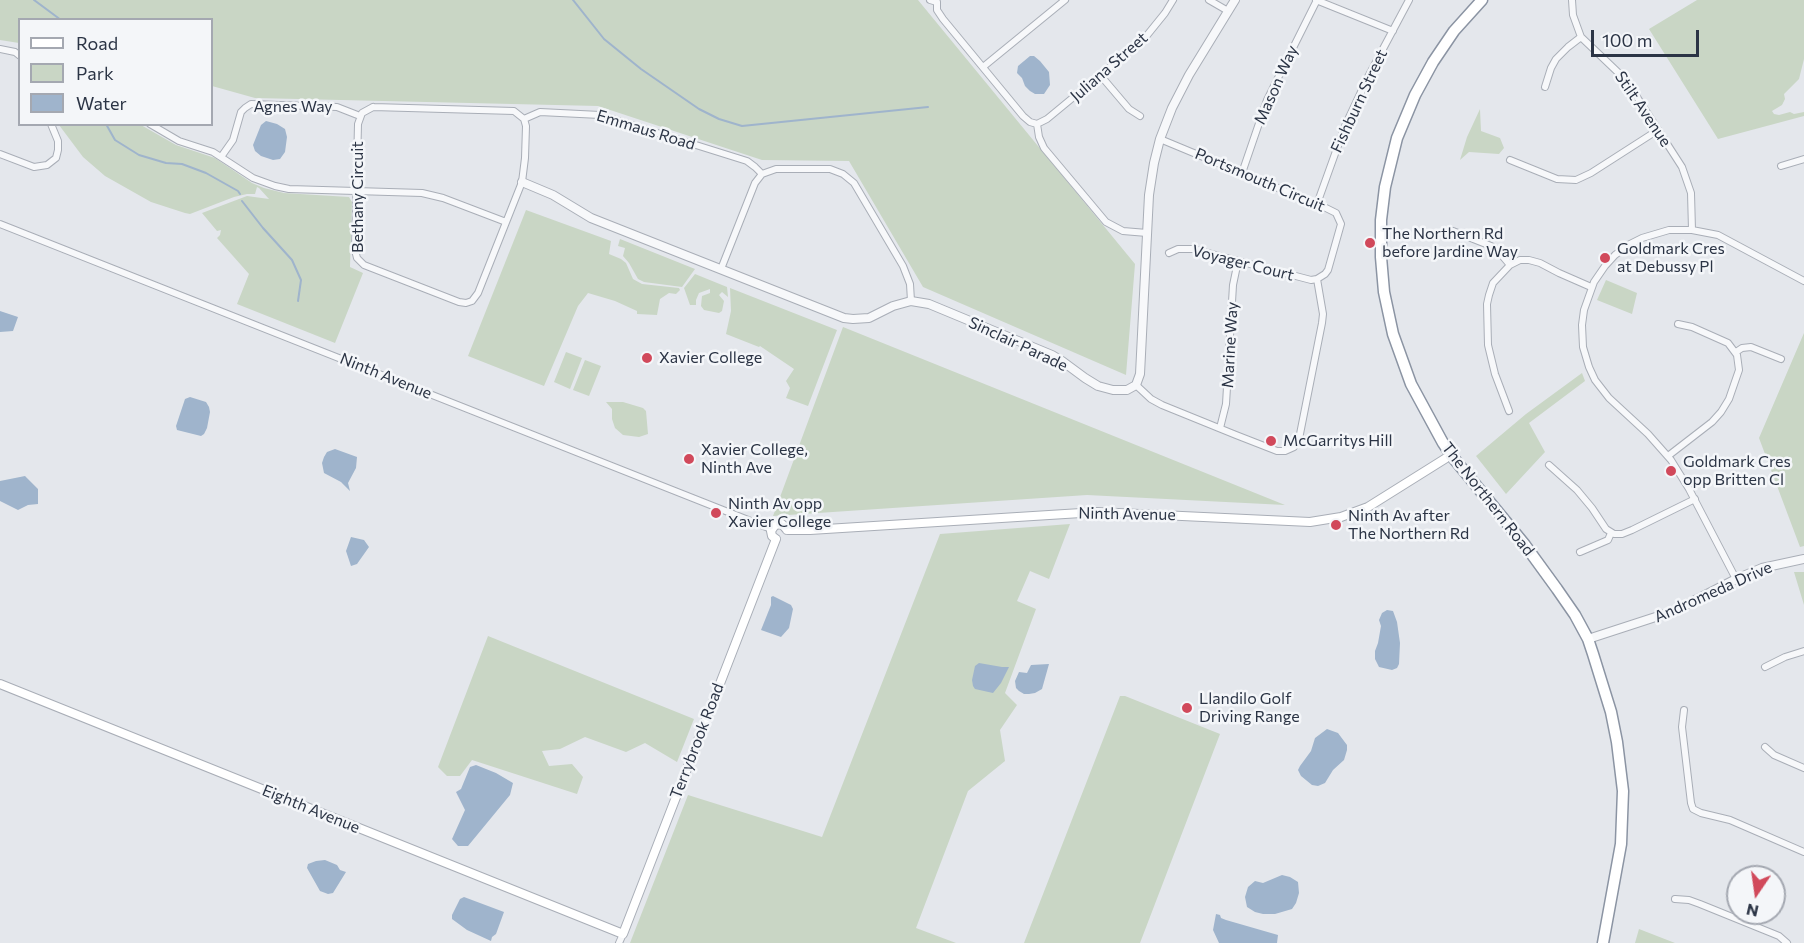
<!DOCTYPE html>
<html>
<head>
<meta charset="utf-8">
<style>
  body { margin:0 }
  #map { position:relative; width:1804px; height:943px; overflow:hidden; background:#e4e7ec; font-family:Commissioner,sans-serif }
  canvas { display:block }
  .legend { position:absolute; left:18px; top:18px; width:195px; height:108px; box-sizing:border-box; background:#f4f6f9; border:2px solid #a4a8b1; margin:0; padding:8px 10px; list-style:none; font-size:18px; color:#2b3445 }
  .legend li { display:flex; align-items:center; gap:12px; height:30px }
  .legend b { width:30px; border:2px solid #a4a8b1 }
  .north { position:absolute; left:1726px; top:865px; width:60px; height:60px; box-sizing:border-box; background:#f4f6f9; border:2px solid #a4a8b1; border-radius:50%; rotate:193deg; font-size:16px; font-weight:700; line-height:24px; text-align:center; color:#2b3445 }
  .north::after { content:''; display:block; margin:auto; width:21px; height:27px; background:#d1495b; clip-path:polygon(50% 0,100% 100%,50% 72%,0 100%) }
  .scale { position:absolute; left:1591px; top:30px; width:108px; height:27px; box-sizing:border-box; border:3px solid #2b3445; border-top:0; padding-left:8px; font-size:18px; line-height:21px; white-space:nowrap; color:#2b3445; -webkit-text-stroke:4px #f4f6f9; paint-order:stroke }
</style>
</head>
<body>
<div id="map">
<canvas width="1804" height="943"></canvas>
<ul class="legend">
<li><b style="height:8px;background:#fff"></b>Road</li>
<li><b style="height:16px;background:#c9d6c5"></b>Park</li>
<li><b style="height:16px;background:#9fb4cc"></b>Water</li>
</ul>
<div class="north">N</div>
<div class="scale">100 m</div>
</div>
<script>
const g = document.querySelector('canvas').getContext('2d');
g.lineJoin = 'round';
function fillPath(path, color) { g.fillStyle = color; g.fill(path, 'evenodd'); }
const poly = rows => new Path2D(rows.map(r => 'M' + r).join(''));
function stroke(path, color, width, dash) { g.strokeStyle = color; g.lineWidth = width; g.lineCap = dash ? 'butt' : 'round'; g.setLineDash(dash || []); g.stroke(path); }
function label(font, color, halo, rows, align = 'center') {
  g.font = font + ' Commissioner,sans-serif'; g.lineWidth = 5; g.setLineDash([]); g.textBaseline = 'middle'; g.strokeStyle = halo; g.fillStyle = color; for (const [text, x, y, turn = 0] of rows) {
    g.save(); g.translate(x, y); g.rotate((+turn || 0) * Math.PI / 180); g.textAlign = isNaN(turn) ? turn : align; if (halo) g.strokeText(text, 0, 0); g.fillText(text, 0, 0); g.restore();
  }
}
fillPath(poly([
  [0,0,918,0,1135,264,1126,375,923,287,849,161,762,160,598,106,255,98,212,86,212,20,20,20,19,43,0,40],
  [1697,0,1804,0,1804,59,1799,79,1784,94,1785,99,1782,105,1772,111,1774,114,1779,115,1790,112,1794,114,1804,112,1804,116,1718,139,1649,29],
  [1480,109,1481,131,1500,138,1504,148,1499,154,1469,152,1460,160,1467,137],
  [59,125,141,125,176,145,215,158,252,183,264,188,284,193,349,197,352,202,350,267,363,273,335,343,237,304,249,274,217,238,220,235,221,230,217,231,202,213,247,196,269,199,259,188,257,187,255,194,247,194,234,197,190,214,185,213,151,202,105,176,83,157],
  [526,210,611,241,609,254,621,259,626,263,633,279,642,284,679,288,680,290,676,294,669,293,660,299,657,315,637,314,637,311,615,301,588,293,578,306,544,386,468,356],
  [620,239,695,269,682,287,644,282,638,279,629,263,623,256,625,248,618,246],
  [695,274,727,287,728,297,722,292,719,295,724,301,722,311,719,313,704,310,701,306,702,296,710,293,710,289,699,293,696,300,696,305,690,305,684,288],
  [1606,280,1637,293,1632,314,1597,300],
  [730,288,837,330,808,406,786,398,790,388,786,381,794,369,760,346,759,347,726,334,731,311],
  [843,327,1285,505,1087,495,773,516],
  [1804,333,1804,546,1800,547,1759,438],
  [566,352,582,358,570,389,554,382],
  [585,360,601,366,589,396,573,390],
  [1582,373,1585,381,1529,423,1545,452,1506,494,1476,456,1526,414],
  [606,402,623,402,643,408,646,411,648,434,639,437,623,435,615,428,612,419,612,409],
  [1070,524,1049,579,1030,571,1017,601,1036,609,1005,693,1017,705,1000,730,1005,761,968,791,916,928,956,943,630,943,688,795,822,837,940,534],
  [1794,572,1804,572,1804,605],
  [488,636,694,719,677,762,645,743,626,752,585,737,560,749,542,751,549,766,572,764,583,777,577,794,472,760,460,776,447,776,438,767],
  [1120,696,1125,696,1220,734,1140,943,1024,943],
  [1639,929,1675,943,1635,943]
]), '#c9d6c5');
fillPath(poly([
  [1030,56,1034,56,1040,61,1049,72,1050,85,1044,94,1035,94,1030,91,1025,86,1022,78,1017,73,1018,66],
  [266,121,277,124,285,129,287,137,285,152,280,159,273,160,261,156,255,151,253,145,261,125],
  [0,311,18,317,13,331,0,332],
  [190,397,206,402,209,407,210,412,207,428,204,434,201,436,177,430,176,426,185,399],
  [335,449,357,457,356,468,348,483,350,491,341,482,324,473,322,463,324,457,327,452],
  [25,476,38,489,38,504,28,505,18,510,0,501,0,481],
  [351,537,364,540,369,547,357,564,351,566,346,551],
  [773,596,791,605,793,609,789,628,781,637,761,630,771,605,771,597],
  [1387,610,1393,611,1397,622,1400,643,1399,664,1397,668,1392,670,1379,667,1375,659,1375,651,1378,643,1381,626,1379,620,1382,613],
  [979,663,1002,667,1009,667,1001,683,993,693,975,689,973,686,972,680,975,666],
  [1049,664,1042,689,1035,693,1029,694,1024,694,1019,691,1016,688,1015,681,1019,672,1027,673,1031,665],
  [1327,729,1338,733,1347,745,1347,750,1344,760,1333,770,1325,783,1318,786,1312,785,1301,776,1298,770,1300,766,1311,751,1315,738],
  [476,765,496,773,513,783,510,795,468,846,458,846,452,839,465,810,456,792,461,789,470,767],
  [325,860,337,865,340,870,346,872,333,893,328,894,320,891,307,868,308,864,316,861],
  [1282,875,1290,877,1298,882,1299,893,1296,903,1292,909,1275,914,1263,914,1255,912,1247,907,1245,897,1248,887,1255,881,1263,883],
  [464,897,504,912,496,934,492,937,491,941,467,930,452,919,452,915,460,899],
  [1216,914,1220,915,1221,918,1226,920,1278,935,1277,943,1219,943,1213,930]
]), '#9fb4cc');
stroke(poly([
  [34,0,61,20],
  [573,0,604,39,641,69,699,109,719,119,742,126,928,107],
  [106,124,115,140,139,155,166,163,182,164,206,173,238,191,240,194],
  [242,201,263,228,292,260,301,280,298,301]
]), '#9fb4cc', 2);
const minor = poly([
  [930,0,937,2,937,10,943,19,1023,116,1030,122,1037,124,1039,137,1044,148,1106,222,1123,231,1147,233],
  [1209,0,1228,11],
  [1316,0,1393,31],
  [1572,0,1573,15,1581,37,1626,80,1682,167,1691,193,1692,230],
  [0,49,15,52,20,56],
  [983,67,1065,0],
  [1101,76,1129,109,1140,116],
  [1545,87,1551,68,1556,59,1568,47,1581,37],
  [373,107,514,111,524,119,526,126,525,158,522,182,478,293,472,301,466,303,459,302,364,265,357,258,355,250,358,124,362,113,373,107],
  [524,119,540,112,600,115,747,161,755,167,762,174],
  [150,124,179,141,213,152,253,178,275,186,289,189,422,193,443,198,506,222],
  [1037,124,1047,119,1144,39,1165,13,1173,0],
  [0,154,34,167,47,165,56,158,58,150,58,141,51,124],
  [221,157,233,140,241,112,245,108,251,104,337,107,360,116],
  [1510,160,1557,179,1576,180,1591,173,1658,130],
  [1781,166,1804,159],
  [1242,173,1267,100,1317,0],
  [1317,204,1345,126,1368,77,1409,0],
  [0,224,771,529],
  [1453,231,1491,246,1499,252,1510,265],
  [1169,253,1178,249,1193,249,1311,280,1317,279],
  [721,269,755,183,762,174,776,169,830,169,843,174,854,183,903,266,910,284,911,301],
  [1736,352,1742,348,1751,347,1781,359],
  [1136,385,1151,399,1162,405,1236,435,1277,451,1285,451,1294,447,1299,439,1322,323,1323,314,1317,279,1325,274,1328,270,1341,224,1336,213,1326,208,1160,139],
  [1509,411,1495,374,1488,345,1487,304,1489,295,1493,283,1510,265,1520,260,1529,260,1540,263,1559,273,1591,287],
  [1220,428,1226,404,1233,285,1238,261],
  [1668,456,1712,422,1721,412,1729,399,1739,370,1737,355,1728,343,1692,327,1678,324],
  [1549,465,1577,490,1592,508,1606,529,1614,534,1622,534,1632,530,1695,499],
  [1580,552,1608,540,1611,533],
  [1736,579,1689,489,1671,460,1648,434,1609,398,1595,380,1589,367,1583,347,1582,325,1584,310,1594,282,1605,266,1615,255,1630,244,1642,238,1669,230,1692,230,1718,235,1804,281],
  [1765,667,1785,657,1804,651],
  [1684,710,1682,727,1691,803,1693,809,1701,813,1730,820,1804,852],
  [1765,747,1774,755,1804,768],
  [1675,899,1689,900,1700,904,1779,936,1787,943],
  [619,943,623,934]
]);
const tertiary = poly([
  [522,182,553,195,591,218,844,318,853,319,869,318,893,306,911,301,929,304,1052,355,1062,361,1085,378,1098,386,1113,390,1127,390,1136,385,1140,374,1149,195,1154,163,1160,139,1172,108,1189,75,1235,0],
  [1588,639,1674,611,1736,579,1762,568,1804,559]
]);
const secondary = poly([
  [787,530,810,530,1097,512,1310,522,1341,517,1368,507,1451,455],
  [776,539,772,536,771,531,775,525,782,524,787,530],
  [0,684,623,934,776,539]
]);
const trunk = poly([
  [1482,0,1454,31,1433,62,1415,95,1397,138,1385,187,1381,220,1381,257,1384,292,1393,334,1411,384,1443,443,1451,455,1525,545,1557,589,1575,615,1588,639,1593,654,1611,712,1617,742,1623,791,1621,844,1603,943]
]);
stroke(minor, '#a9aeb7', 8);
stroke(tertiary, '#a9aeb7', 10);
stroke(secondary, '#a9aeb7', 10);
stroke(trunk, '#8b94a3', 13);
stroke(minor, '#f7f8fa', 6);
stroke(tertiary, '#f7f8fa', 8);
stroke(secondary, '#fff', 8);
stroke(trunk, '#fff', 10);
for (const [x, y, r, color] of [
  [1370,243,6,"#d1495b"],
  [1605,258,6,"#d1495b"],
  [647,358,6,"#d1495b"],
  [1271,441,6,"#d1495b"],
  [689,459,6,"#d1495b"],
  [1671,471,6,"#d1495b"],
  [716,513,6,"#d1495b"],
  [1336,525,6,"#d1495b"],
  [1187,708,6,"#d1495b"]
]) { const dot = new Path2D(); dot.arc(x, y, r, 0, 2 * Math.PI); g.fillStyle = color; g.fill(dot); stroke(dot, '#f4f6f9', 2); }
label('16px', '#2b3445', '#f4f6f9', [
  ["Juliana Street",1109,67,-41],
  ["Mason Way",1276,85,-66],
  ["Fishburn Street",1359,101,-65],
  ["Agnes Way",293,107],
  ["Stilt Avenue",1643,109,56],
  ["Emmaus Road",646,130,17],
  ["Portsmouth Circuit",1260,180,23],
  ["Bethany Circuit",358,197,-90],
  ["Voyager Court",1243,263,14],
  ["Sinclair Parade",1018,344,25],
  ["Marine Way",1230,345,-87],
  ["Ninth Avenue",386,376,22],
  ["The Northern Road",1488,499,52],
  ["Ninth Avenue",1127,514,1],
  ["Andromeda Drive",1713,592,-24],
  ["Terrybrook Road",697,741,-69],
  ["Eighth Avenue",311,809,22]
]);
label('16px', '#2b3445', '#f4f6f9', [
  ["The Northern Rd",1382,234],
  ["before Jardine Way",1382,252],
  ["Goldmark Cres",1617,249],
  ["at Debussy Pl",1617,267],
  ["Xavier College",659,358],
  ["McGarritys Hill",1283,441],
  ["Xavier College,",701,450],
  ["Ninth Ave",701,468],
  ["Goldmark Cres",1683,462],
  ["opp Britten Cl",1683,480],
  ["Ninth Av opp",728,504],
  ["Xavier College",728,522],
  ["Ninth Av after",1348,516],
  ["The Northern Rd",1348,534],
  ["Llandilo Golf",1199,699],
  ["Driving Range",1199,717]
], 'left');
</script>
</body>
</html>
